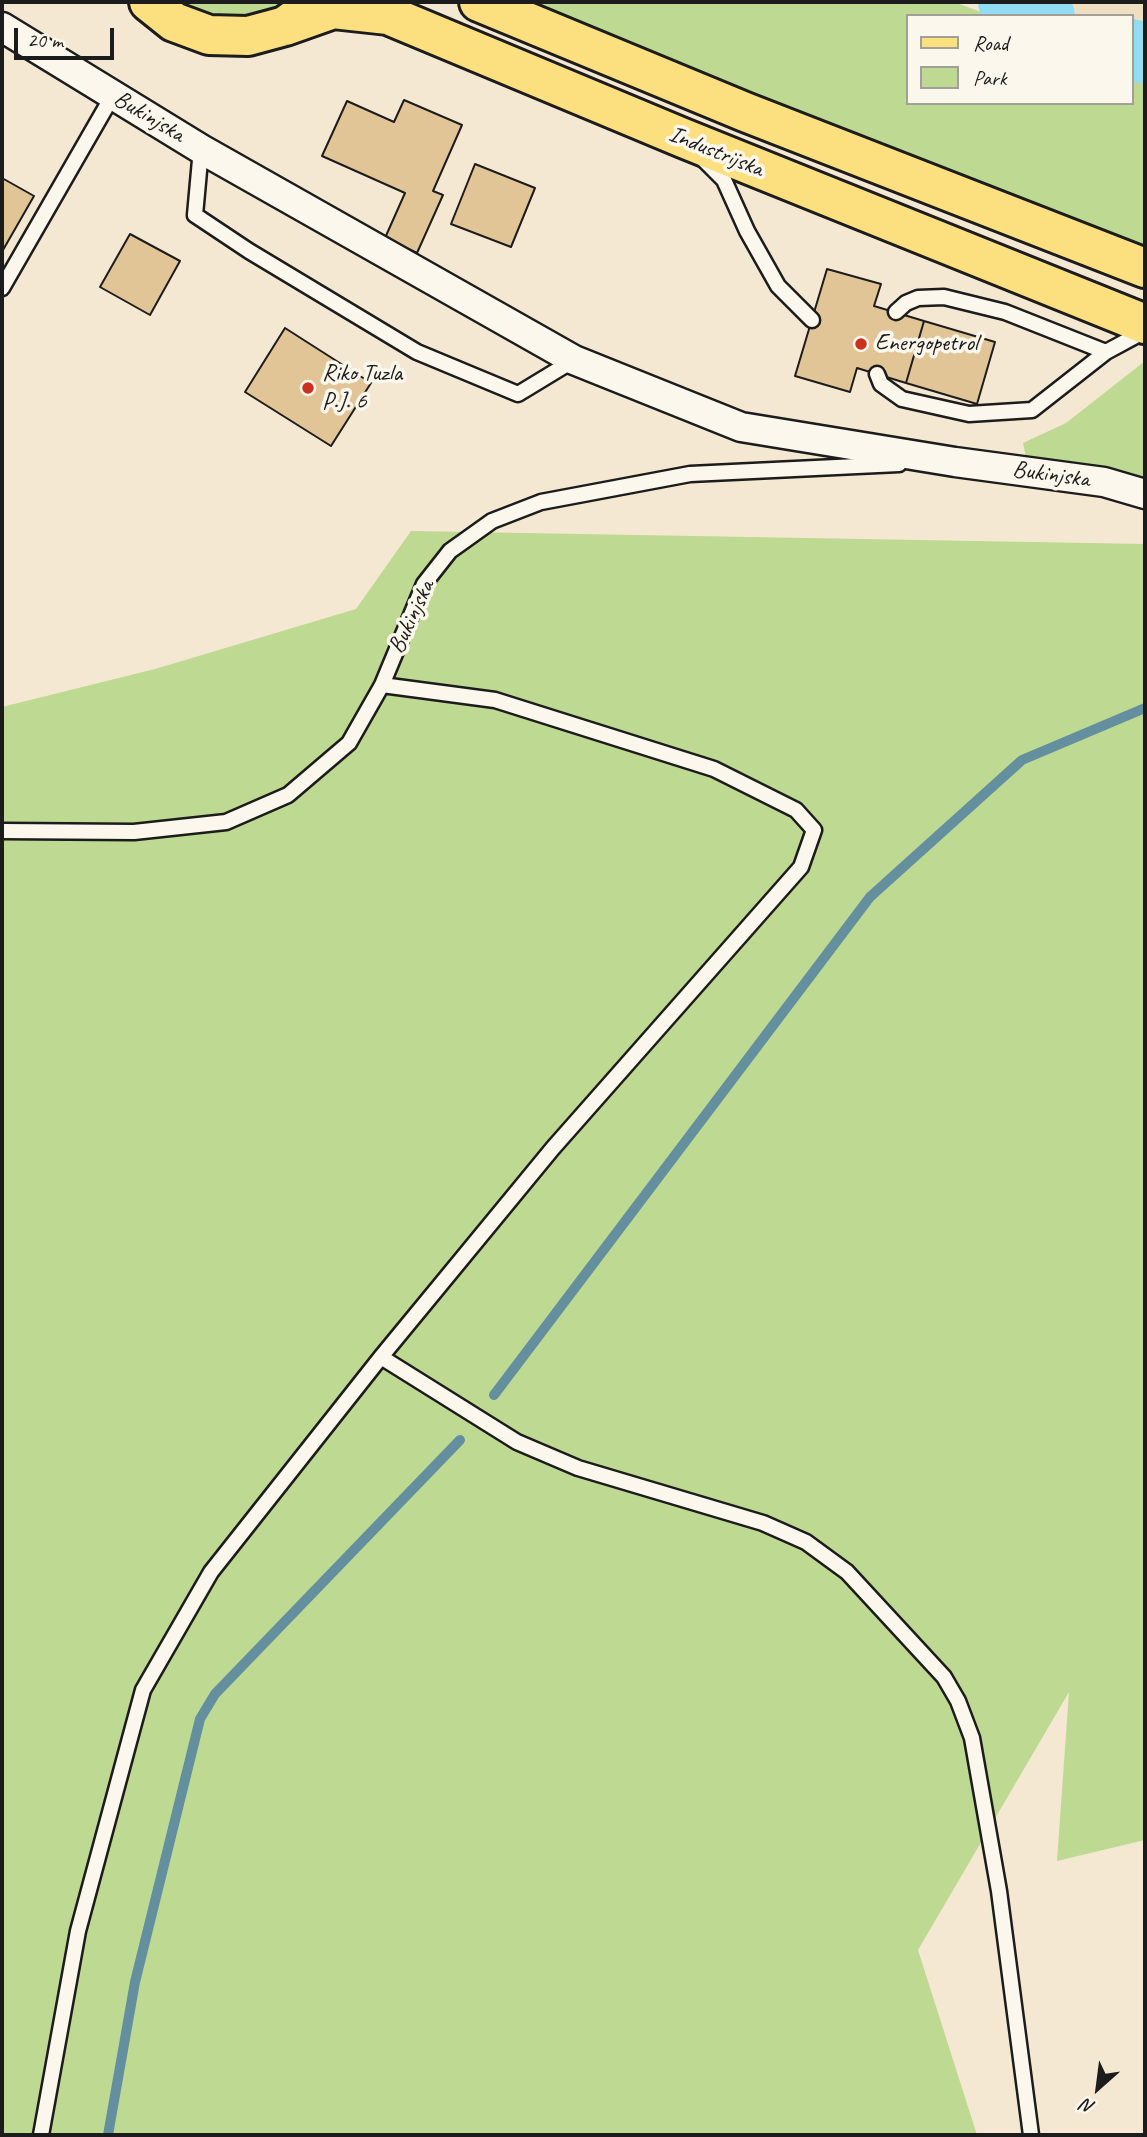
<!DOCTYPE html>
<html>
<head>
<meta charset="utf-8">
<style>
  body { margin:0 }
  #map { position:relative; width:1147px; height:2137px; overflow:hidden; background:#f4e8d2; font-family:Caveat,sans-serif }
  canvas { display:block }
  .frame { position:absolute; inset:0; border:4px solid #1c1c1c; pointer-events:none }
  .legend { position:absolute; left:906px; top:14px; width:228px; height:91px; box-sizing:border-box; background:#fbf7ec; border:2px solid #a29f99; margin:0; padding:9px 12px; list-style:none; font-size:21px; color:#1c1c1c }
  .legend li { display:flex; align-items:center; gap:14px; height:35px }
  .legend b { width:35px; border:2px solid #a29f99 }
  .north { position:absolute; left:1063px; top:2053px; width:70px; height:70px; -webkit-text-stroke:5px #fbf7ec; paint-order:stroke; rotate:208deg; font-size:19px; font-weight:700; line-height:28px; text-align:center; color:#1c1c1c }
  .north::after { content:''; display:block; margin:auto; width:24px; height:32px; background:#1c1c1c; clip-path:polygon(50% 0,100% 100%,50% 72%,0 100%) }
  .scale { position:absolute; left:14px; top:28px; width:100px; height:32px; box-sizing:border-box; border:4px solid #1c1c1c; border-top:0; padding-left:9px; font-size:21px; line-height:24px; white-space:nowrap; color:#1c1c1c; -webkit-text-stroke:5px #fbf7ec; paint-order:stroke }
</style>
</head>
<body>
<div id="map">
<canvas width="1147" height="2137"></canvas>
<div class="frame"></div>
<ul class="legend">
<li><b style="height:9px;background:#fce080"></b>Road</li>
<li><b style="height:19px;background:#bed991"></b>Park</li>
</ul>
<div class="north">N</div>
<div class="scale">20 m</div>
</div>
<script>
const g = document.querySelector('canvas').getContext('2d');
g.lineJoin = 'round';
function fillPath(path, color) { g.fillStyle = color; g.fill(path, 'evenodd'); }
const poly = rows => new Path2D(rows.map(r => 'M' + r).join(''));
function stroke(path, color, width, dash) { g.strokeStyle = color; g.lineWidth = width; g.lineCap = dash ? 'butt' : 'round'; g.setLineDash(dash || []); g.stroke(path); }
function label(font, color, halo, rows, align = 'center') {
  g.font = font + ' Caveat,sans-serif'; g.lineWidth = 7; g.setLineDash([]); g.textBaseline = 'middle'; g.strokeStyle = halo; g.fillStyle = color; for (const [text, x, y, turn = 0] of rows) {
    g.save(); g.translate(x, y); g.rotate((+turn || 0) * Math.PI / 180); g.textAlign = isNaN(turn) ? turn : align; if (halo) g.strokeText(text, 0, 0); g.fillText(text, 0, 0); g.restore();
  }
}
fillPath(poly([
  [1008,2,1145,2,1145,54,1131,49,1131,16,1045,16]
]), '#efdec0');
fillPath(poly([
  [172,2,296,2,286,10,219,23],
  [520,2,954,2,992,16,907,16,907,103,1131,103,1131,66,1145,71,1145,247],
  [1145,361,1145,494,1029,472,1023,443,1066,423],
  [411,531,1145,544,1145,1840,1057,1861,1069,1692,918,1950,977,2135,2,2135,2,707,155,669,356,609]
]), '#bed991');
stroke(poly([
  [494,1395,870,897,1022,760,1145,708],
  [108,2135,135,1982,200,1719,215,1694,460,1440]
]), '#638f9e', 10);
stroke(poly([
  [1008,2,1045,16],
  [1131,49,1145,54]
]), '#92dcf4', 60);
const building = poly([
  [404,100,462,125,433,191,443,195,417,253,385,238,405,193,322,156,347,101,394,122,404,100],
  [475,164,535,188,511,247,451,224,475,164],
  [2,178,34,196,3,250,2,249,2,178],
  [130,234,180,261,150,315,100,287,130,234],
  [827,269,881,284,874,306,924,321,906,383,857,368,850,392,795,376,827,269],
  [924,321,995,342,977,404,906,383,924,321],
  [285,328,371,383,331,446,245,392,285,328]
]);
fillPath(building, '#e2c596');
stroke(building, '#1c1c1c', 2);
const service = poly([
  [201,149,195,215,249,251,417,352,518,394,574,360],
  [703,159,724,180,747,231,778,286,812,320],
  [2,288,113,95],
  [896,312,906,303,918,298,944,297,1005,312,1106,352],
  [877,374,881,384,902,399,969,414,1032,410,1106,352,1145,331],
  [2,831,134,832,226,822,288,795,349,743,382,685,424,584,450,551,492,521,541,502,690,474,899,464],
  [381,1357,517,1442,578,1468,763,1523,806,1542,847,1572,944,1677,958,1701,972,1738,999,1891,1031,2135],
  [41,2135,78,1931,143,1690,211,1572,381,1357,553,1148,801,867,814,830,796,810,714,769,495,700,382,685]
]);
const minor = poly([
  [2,27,201,149,574,360,741,427,955,462,1104,482,1145,494]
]);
const primary = poly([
  [149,2,174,22,209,35,248,36,285,26,306,11],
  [479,2,745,112,1145,268],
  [285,26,333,9,388,15,683,138,1145,324]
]);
stroke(service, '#1c1c1c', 19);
stroke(minor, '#1c1c1c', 33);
stroke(primary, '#1c1c1c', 44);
stroke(service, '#fbf7ec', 14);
stroke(minor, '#fbf7ec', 28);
stroke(primary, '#fce080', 38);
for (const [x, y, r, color] of [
  [861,344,7,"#c8321e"],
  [308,388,7,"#c8321e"]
]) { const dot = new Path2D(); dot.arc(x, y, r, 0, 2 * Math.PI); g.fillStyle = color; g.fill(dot); stroke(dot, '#fbf7ec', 2.5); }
label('24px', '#1c1c1c', '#fbf7ec', [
  ["Bukinjska",149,117,31],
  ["Industrijska",716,152,22],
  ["Bukinjska",1051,475,8],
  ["Bukinjska",412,617,-65]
]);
label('24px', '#1c1c1c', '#fbf7ec', [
  ["Energopetrol",875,344],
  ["Riko Tuzla",322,374],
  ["P.J. 6",322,402]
], 'left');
</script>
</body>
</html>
